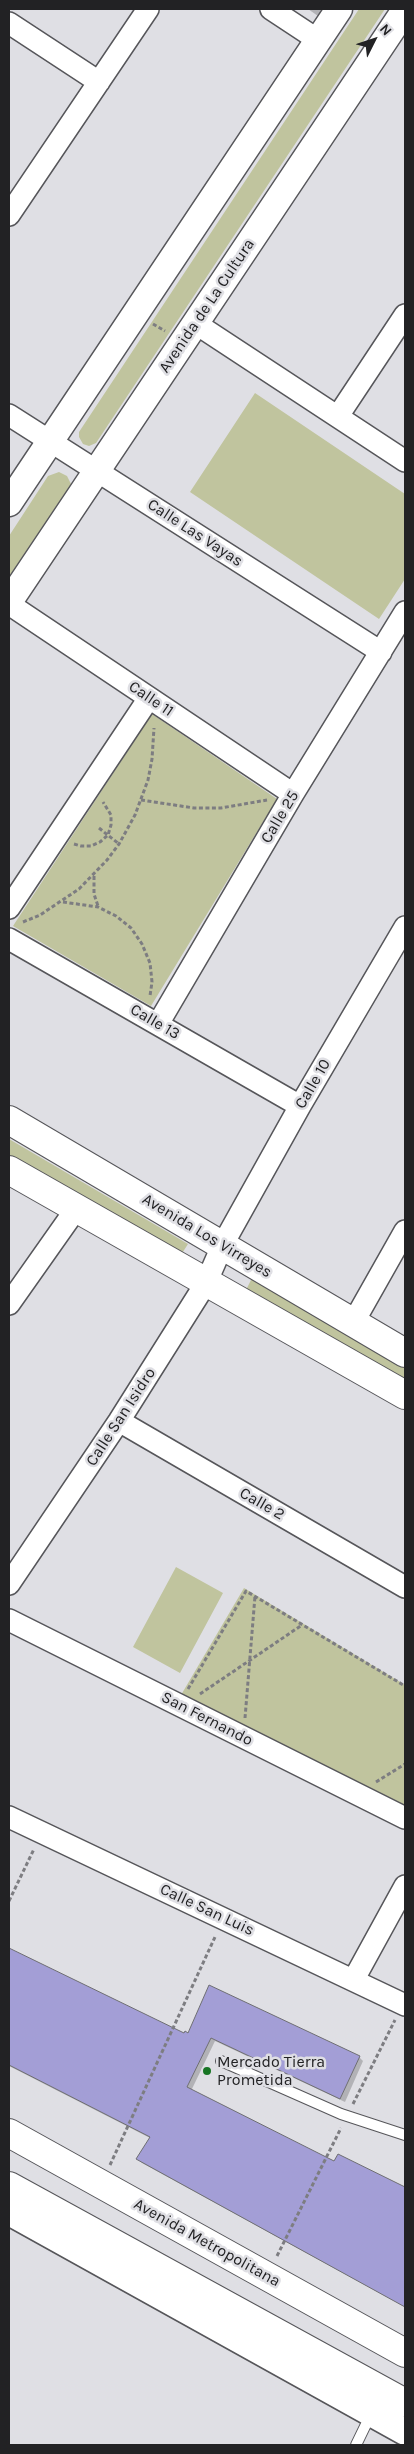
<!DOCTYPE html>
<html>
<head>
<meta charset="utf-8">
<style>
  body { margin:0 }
  #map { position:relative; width:414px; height:2454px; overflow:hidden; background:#dfdfe4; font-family:Karla,sans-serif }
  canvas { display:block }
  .frame { position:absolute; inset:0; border:10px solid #222224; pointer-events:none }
  .north { position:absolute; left:349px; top:15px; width:50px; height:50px; -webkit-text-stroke:4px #dfdfe4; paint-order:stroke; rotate:49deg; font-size:14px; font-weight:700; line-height:20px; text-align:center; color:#222224 }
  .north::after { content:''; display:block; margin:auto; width:18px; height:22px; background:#222224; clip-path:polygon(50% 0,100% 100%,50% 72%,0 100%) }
</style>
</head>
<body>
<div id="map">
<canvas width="414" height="2454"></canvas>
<div class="frame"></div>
<div class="north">N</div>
</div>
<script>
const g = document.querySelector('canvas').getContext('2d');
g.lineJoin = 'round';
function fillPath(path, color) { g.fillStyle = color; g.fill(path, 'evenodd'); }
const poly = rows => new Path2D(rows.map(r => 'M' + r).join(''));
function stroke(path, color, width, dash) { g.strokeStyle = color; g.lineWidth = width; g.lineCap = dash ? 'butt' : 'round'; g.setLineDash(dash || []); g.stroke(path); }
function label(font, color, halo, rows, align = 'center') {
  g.font = font + ' Karla,sans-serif'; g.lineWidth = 5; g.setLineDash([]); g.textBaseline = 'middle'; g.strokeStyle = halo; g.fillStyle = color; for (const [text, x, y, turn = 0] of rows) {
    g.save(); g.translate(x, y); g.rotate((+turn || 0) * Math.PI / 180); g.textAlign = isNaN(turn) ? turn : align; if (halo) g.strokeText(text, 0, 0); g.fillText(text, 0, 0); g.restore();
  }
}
fillPath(poly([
  [359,9,385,9,96,443,89,446,83,444,79,437,79,432],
  [255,393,405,494,405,579,379,619,190,492],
  [59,472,67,476,71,484,9,577,9,536,48,476],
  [152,714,277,799,151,1006,13,926],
  [9,1139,188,1244,179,1258,9,1161],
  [252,1278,405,1367,405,1389,243,1296],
  [176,1567,223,1593,180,1673,133,1647],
  [244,1588,405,1685,405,1810,181,1695]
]), '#c0c49e');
fillPath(poly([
  [308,9,322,9,318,16],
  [9,1950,185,2035,186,2033,359,2057,363,2061,345,2102,215,2041,191,2091,335,2163,339,2155,405,2188,405,2307,142,2163,138,2159,150,2138,9,2066]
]), '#0003');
const building = poly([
  [9,1948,184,2033,185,2031,188,2033,209,1985,360,2056,340,2099,211,2038,187,2087,334,2161,338,2154,405,2187,405,2307,136,2159,150,2137,9,2065,9,1948]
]);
fillPath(building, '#a39ed6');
stroke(building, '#6e6e72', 1);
const service = poly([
  [221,2061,341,2114,405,2135],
  [356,2445,371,2414]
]);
const minor = poly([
  [271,9,318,40],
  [9,23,99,82],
  [9,215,148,9],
  [195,323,405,461],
  [9,415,381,652],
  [338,416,405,315],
  [9,604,293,794],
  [9,908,149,698],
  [9,939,300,1106],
  [158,1024,293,794,405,612],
  [9,1304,76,1209],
  [353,1323,405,1231],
  [119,1421,405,1587],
  [9,1584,119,1421,206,1283,223,1244,300,1106,405,927],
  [9,1620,405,1818],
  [9,1817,405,2005],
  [354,1979,405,1886]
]);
const tertiary = poly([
  [9,503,339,9],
  [9,602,405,10],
  [9,2212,405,2432]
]);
const secondary = poly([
  [9,1120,405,1353],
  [9,1170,405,1395]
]);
const primary = poly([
  [9,2133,405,2353],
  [9,2186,405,2403]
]);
stroke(service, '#56565a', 12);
stroke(minor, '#56565a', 24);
stroke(tertiary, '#56565a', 29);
stroke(secondary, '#56565a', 30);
stroke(primary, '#56565a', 30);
stroke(poly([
  [153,324,165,331],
  [141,800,194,808,221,808,267,800],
  [99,828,119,844],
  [74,844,81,846,91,846,100,842,108,835,111,825,111,815,103,802],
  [94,876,94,894,98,906],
  [63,902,98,907,116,916,131,928,142,944,150,963,152,982,150,996],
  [23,922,40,915,79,889,107,860,119,844,135,815,148,780,152,759,154,728],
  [188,1689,246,1591,405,1686],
  [200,1694,302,1625],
  [245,1718,255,1596],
  [376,1782,405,1764],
  [9,1901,34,1849],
  [353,2104,395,2020],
  [110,2165,215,1937],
  [277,2256,341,2128]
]), '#7d7d81', 3, [4, 2.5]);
stroke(service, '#fff', 10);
stroke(minor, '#fff', 21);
stroke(tertiary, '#fff', 26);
stroke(secondary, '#fff', 28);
stroke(primary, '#fff', 28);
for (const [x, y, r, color] of [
  [207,2071,5,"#177524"]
]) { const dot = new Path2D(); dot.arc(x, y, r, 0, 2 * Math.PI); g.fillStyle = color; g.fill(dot); stroke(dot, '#dfdfe4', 2); }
label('16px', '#222224', '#dfdfe4', [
  ["Avenida de La Cultura",207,306,-56],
  ["Calle Las Vayas",195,533,33],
  ["Calle 11",151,699,34],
  ["Calle 25",280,817,-59],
  ["Calle 13",155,1022,30],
  ["Calle 10",313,1084,-60],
  ["Avenida Los Virreyes",207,1236,31],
  ["Calle San Isidro",121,1417,-57],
  ["Calle 2",262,1504,30],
  ["San Fernando",207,1719,27],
  ["Calle San Luis",207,1910,25],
  ["Avenida Metropolitana",207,2243,29]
]);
label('16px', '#222224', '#dfdfe4', [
  ["Mercado Tierra",217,2062],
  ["Prometida",217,2080]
], 'left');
</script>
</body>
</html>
